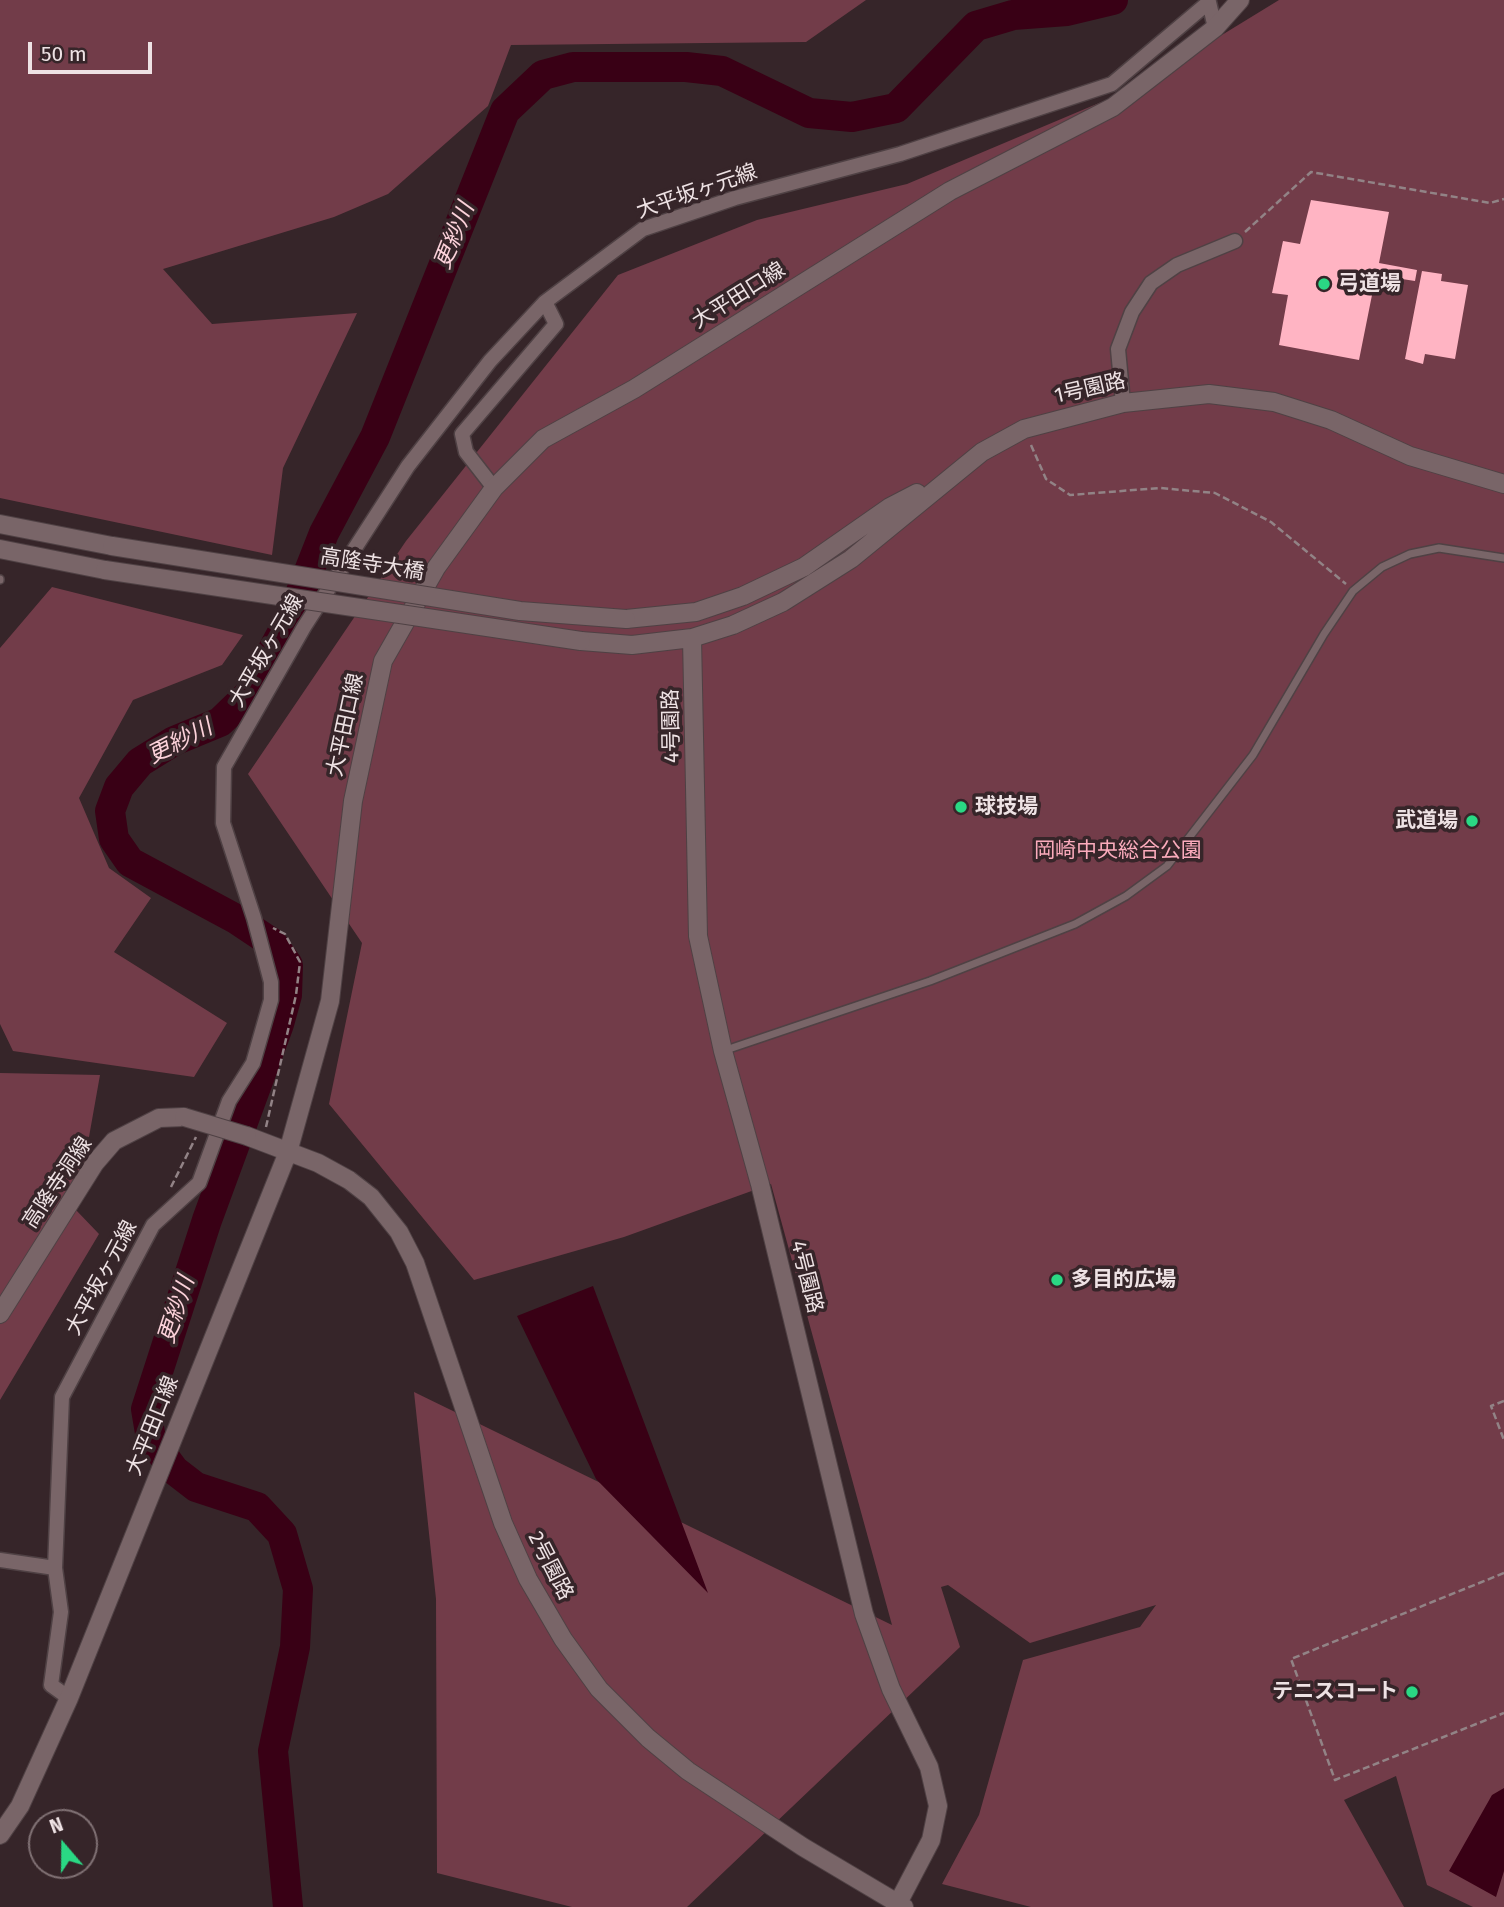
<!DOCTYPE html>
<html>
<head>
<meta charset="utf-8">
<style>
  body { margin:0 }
  #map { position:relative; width:1504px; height:1907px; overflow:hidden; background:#362529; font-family:"Fira Sans",sans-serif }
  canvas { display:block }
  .north { position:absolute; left:28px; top:1809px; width:70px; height:70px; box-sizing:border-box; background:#362529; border:2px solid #807174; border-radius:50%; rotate:340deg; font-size:19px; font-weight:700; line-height:28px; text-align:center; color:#eee2e4 }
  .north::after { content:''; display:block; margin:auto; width:24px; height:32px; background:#2ad884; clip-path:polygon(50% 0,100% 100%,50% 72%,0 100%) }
  .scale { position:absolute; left:28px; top:42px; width:124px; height:32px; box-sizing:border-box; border:4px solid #eee2e4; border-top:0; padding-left:9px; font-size:21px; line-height:24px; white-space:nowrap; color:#eee2e4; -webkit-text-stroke:5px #362529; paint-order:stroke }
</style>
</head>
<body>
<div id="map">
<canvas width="1504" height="1907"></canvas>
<div class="north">N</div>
<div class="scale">50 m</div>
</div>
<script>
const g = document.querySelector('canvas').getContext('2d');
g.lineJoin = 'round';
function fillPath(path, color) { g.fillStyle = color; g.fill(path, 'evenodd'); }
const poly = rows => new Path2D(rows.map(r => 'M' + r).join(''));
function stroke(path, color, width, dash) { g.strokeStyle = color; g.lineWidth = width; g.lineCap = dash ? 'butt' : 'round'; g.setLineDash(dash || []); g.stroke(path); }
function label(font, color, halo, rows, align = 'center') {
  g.font = font + ' "Fira Sans","Noto Sans JP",sans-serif'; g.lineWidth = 7; g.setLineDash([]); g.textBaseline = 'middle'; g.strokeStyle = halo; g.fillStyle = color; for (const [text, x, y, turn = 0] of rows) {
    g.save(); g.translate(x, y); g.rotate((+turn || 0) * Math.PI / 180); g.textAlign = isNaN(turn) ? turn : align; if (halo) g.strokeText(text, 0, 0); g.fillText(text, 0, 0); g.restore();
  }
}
fillPath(poly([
  [0,0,866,0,806,42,511,45,488,106,388,194,334,217,163,269,212,324,357,313,283,468,272,555,0,498],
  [1279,0,1504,0,1504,1907,1473,1907,1427,1885,1396,1776,1344,1800,1404,1907,1031,1907,942,1884,979,1815,1023,1660,1140,1627,1156,1605,1030,1643,948,1585,941,1587,960,1647,687,1907,572,1907,437,1873,436,1599,414,1392,892,1625,771,1184,624,1237,474,1280,329,1104,362,943,248,774,406,541,618,275,757,220,907,184,1137,87],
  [52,587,243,635,222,665,133,700,79,798,109,868,151,898,114,952,227,1023,194,1077,13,1051,0,1024,0,648],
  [0,1073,100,1075,76,1210,99,1234,0,1400]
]), '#723c49');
fillPath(poly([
  [593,1286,708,1593,596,1479,517,1316],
  [1504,1788,1504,1871,1496,1897,1449,1871,1492,1795]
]), '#390015');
stroke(poly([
  [288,1907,273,1751,295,1647,298,1589,282,1534,257,1507,196,1487,174,1470,151,1439,146,1409,207,1220,279,1024,287,995,288,965,272,943,236,919,130,862,114,839,110,811,119,787,140,762,174,741,220,722,250,693,293,612,324,533,375,437,505,111,543,75,573,67,686,67,722,71,809,113,852,117,896,108,976,26,1013,15,1067,11,1113,0]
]), '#390015', 30);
fillPath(poly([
  [1311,200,1389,212,1379,263,1417,270,1415,281,1376,275,1359,360,1279,345,1288,295,1272,293,1283,241,1300,244],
  [1422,271,1442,274,1441,281,1468,285,1455,359,1425,354,1423,364,1405,359]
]), '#ffb4c3');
const service = poly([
  [0,580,0,579],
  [723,1051,930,981,1075,924,1126,896,1167,866,1253,755,1324,634,1353,591,1382,567,1410,554,1439,548,1504,558]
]);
const minor = poly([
  [1123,403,1118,349,1132,312,1151,283,1177,265,1235,241],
  [494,488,466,452,462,434,556,324,545,302],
  [0,1560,55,1568],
  [69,1698,51,1685,61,1612,55,1568,62,1397,153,1225,199,1183,229,1101,253,1063,271,1000,271,982,254,918,223,823,224,767,304,627,408,466,490,361,545,302,643,229,735,198,900,154,1112,84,1209,2,1215,28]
]);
const tertiary = poly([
  [0,524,112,546],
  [0,549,105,570],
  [626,619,696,612,743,596,804,567,890,507,917,493],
  [692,638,698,936,723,1051,760,1184,864,1614,891,1689,929,1767,938,1806,931,1840,898,1903],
  [581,641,632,645,692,638,733,625,783,602,851,559,982,452,1024,429,1123,403,1209,394,1274,402,1331,420,1410,456,1504,484],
  [247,1136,318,1163,349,1180,371,1197,399,1232,415,1263,503,1523,528,1579,563,1639,599,1689,648,1738,688,1771,803,1847,904,1907],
  [0,1314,95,1163,114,1141,159,1118,184,1117],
  [0,1835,20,1806,69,1698,288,1152,330,1001,353,801,383,661,436,568,494,488,543,439,634,389,950,191,1113,107,1215,28,1240,0]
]);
stroke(service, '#4f4144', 10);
stroke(minor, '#4f4144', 17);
stroke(tertiary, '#4f4144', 20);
stroke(poly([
  [1245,232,1311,172,1490,203,1504,199],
  [1031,445,1046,479,1070,495,1160,488,1215,493,1271,522,1346,584],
  [266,1127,296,995,300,962,285,934,273,928],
  [171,1187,196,1137],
  [1504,1401,1491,1406,1504,1440],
  [1504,1573,1291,1659,1335,1780,1504,1713]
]), '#928386', 2.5, [7, 3.5]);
stroke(service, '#796568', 7);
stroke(minor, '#796568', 14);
stroke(tertiary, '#796568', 18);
const tertiaryBridge = poly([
  [112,546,520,611,626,619],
  [105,570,581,641],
  [184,1117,247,1136]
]);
stroke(tertiaryBridge, '#4f4144', 20, []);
stroke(tertiaryBridge, '#796568', 18);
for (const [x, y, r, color] of [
  [1324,284,7,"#2ad884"],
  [961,807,7,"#2ad884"],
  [1472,821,7,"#2ad884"],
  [1057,1280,7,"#2ad884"],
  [1412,1692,7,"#2ad884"]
]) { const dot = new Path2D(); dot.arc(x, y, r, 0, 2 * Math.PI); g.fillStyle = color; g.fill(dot); stroke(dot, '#362529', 2.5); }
label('21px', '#eee2e4', '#362529', [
  ["大平坂ヶ元線",697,192,-19],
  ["大平田口線",739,296,-32],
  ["1号園路",1090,389,-13],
  ["高隆寺大橋",372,565,9],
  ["大平坂ヶ元線",267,651,-60],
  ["大平田口線",346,725,-78],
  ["4号園路",672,726,-91],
  ["高隆寺洞線",58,1183,-56],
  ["4号園路",806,1277,76],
  ["大平坂ヶ元線",102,1278,-62],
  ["大平田口線",153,1426,-68],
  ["2号園路",550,1566,63]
]);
label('bold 21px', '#eee2e4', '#362529', [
  ["弓道場",1338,284],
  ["球技場",975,807],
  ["武道場",1458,821,"right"],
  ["多目的広場",1071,1280],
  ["テニスコート",1398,1692,"right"]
], 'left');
label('21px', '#fbabbc', '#362529', [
  ["岡崎中央総合公園",1118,851]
]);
label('italic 23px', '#fcd2da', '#362529', [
  ["更紗川",455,236,-68],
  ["更紗川",180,742,-27],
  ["更紗川",177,1310,-72]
]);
</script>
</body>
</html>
